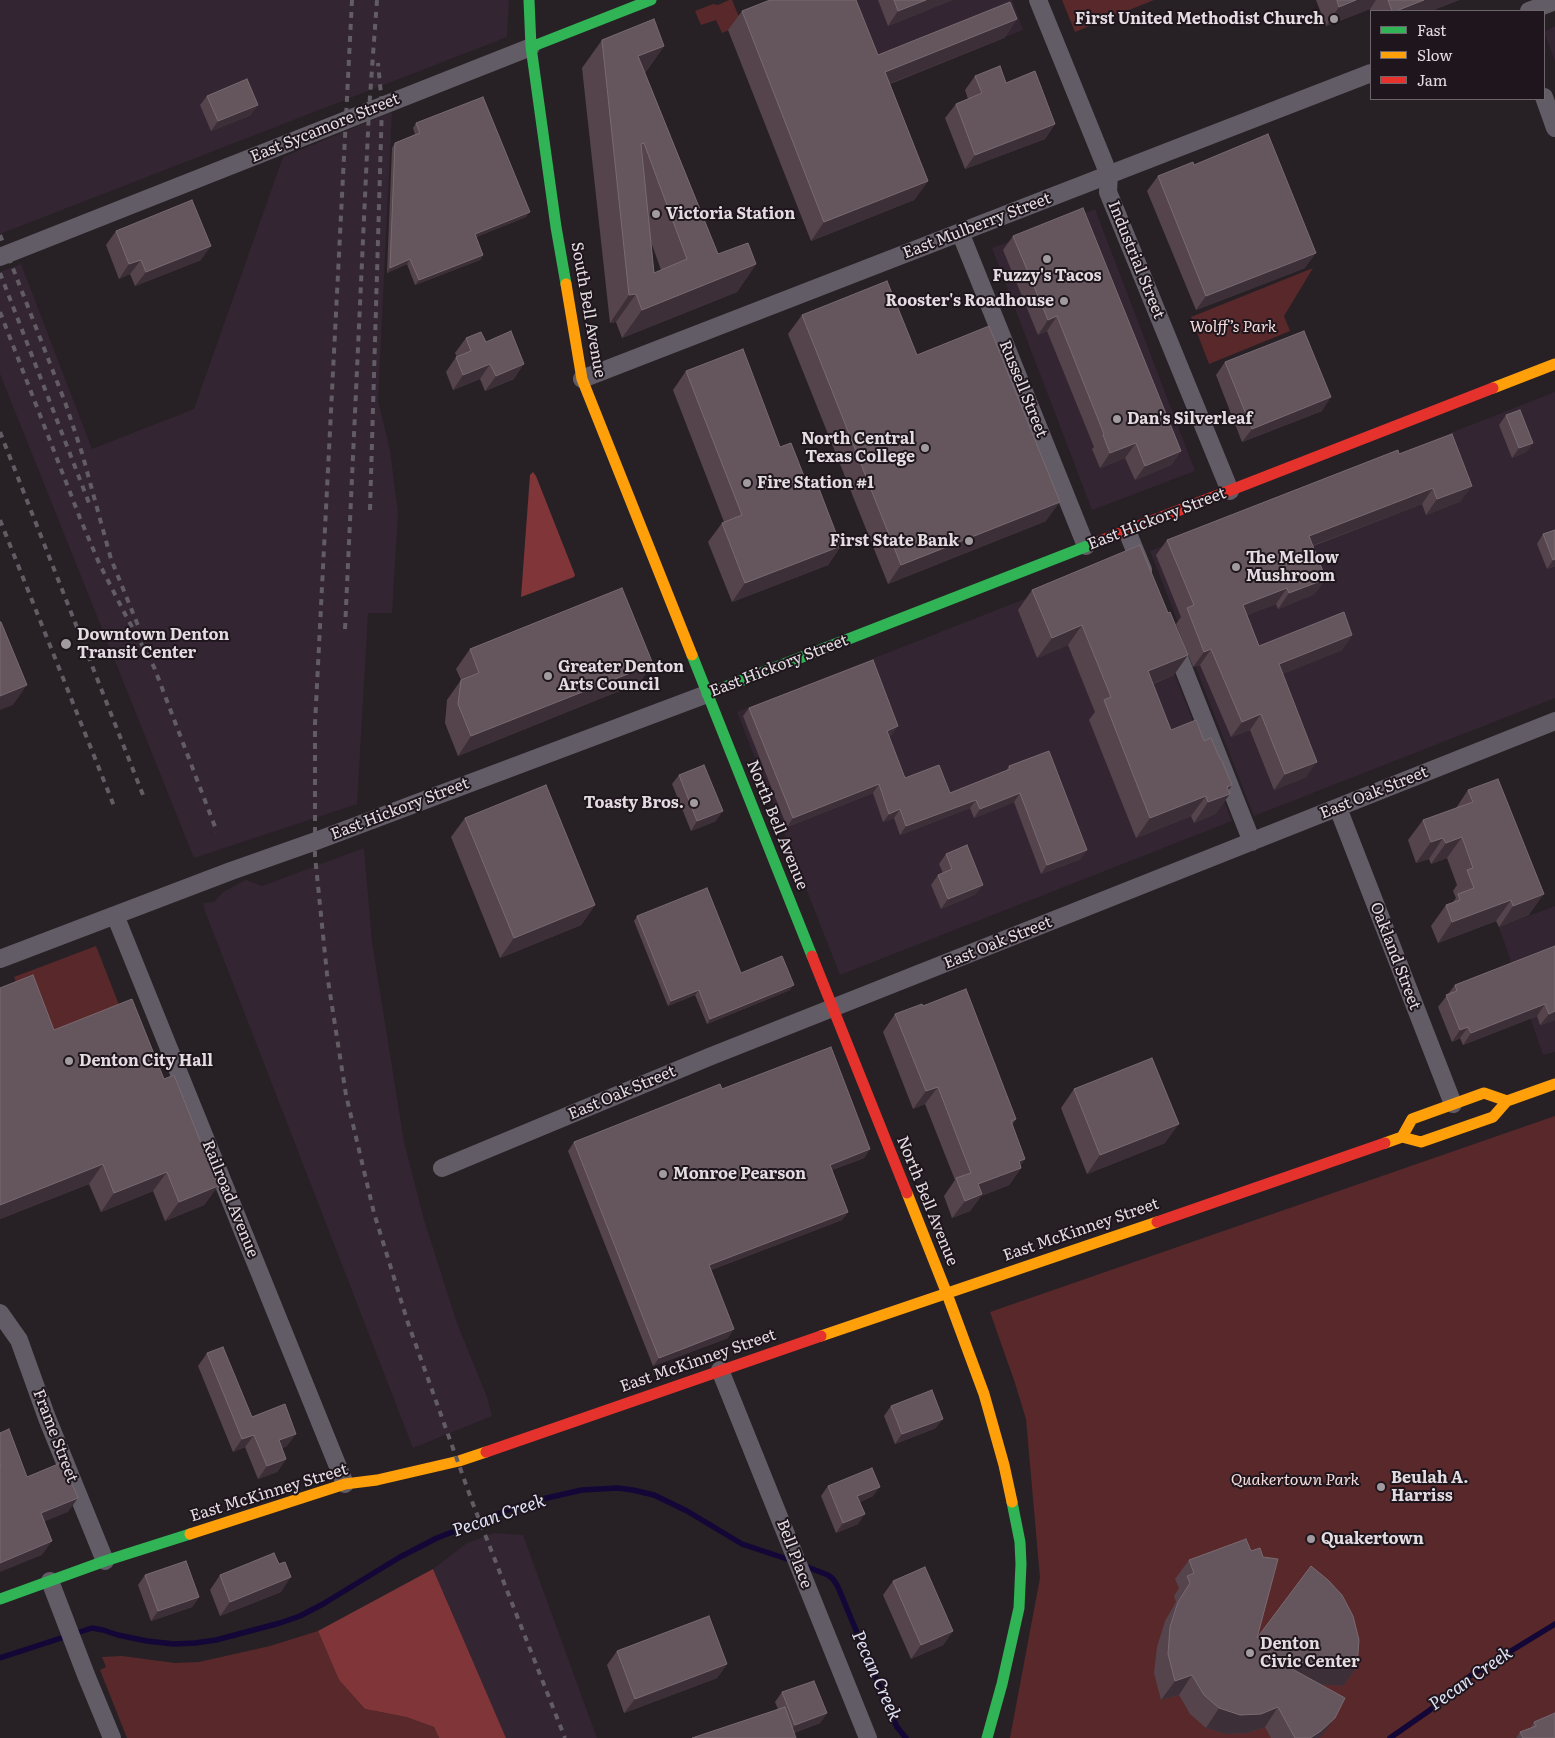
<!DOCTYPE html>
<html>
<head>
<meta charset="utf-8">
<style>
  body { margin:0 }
  #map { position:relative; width:1555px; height:1738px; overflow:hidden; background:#272126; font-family:Literata,serif }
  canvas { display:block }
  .legend { position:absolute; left:1370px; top:10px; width:175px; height:90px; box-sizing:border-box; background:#1f161d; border:1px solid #6d656b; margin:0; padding:6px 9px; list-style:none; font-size:15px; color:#e3dce1 }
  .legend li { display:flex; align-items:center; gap:10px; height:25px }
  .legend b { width:25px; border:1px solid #6d656b }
</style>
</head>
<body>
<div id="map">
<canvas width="1555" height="1738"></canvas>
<ul class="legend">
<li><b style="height:6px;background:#30b455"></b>Fast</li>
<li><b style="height:6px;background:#ff9f0a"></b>Slow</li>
<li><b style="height:6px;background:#e5322d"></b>Jam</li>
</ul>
</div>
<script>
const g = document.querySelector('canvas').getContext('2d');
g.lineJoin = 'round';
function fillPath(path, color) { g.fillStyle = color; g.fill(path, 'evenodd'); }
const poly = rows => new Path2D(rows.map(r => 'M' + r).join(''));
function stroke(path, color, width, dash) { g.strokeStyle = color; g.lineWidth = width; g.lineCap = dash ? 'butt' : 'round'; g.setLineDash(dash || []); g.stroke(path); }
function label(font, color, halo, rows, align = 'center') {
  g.font = font + ' Literata,serif'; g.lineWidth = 4; g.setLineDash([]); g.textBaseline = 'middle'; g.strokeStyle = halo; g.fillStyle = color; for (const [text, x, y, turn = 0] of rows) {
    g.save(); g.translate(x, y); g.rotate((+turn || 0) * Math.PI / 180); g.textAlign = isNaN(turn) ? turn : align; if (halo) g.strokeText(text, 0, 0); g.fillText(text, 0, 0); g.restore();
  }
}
fillPath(poly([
  [0,0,509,0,507,37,0,234],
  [809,0,1012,0,1023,30,850,100],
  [1555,26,1555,61,1544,32],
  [392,112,378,401,390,450,398,513,392,613,368,613,357,804,194,858,0,374,0,272,21,264,92,449,194,409,283,157],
  [1095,209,1195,471,1092,510,992,248],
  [1555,392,1555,698,1254,816,1150,551],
  [1129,558,1232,821,840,975,737,712],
  [364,848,372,942,404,1142,424,1220,457,1323,487,1397,492,1416,413,1448,205,911,203,903,214,902,223,892,246,880,262,886],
  [1555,906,1555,1052,1543,1055,1499,927],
  [494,1533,523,1535,597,1738,506,1738,433,1569,467,1543]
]), '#332531');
fillPath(poly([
  [729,0,732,0,742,24,722,33,716,20,701,25,695,11,713,4,718,5],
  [1062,0,1154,0,1075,32],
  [1313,268,1284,316,1290,331,1209,364,1191,317],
  [96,946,123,1015,41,1046,14,977],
  [1555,1116,1555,1738,1010,1738,1040,1578,1026,1419,1015,1383,990,1312],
  [318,1631,339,1680,365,1709,406,1717,434,1727,439,1738,127,1738,100,1670,106,1667,102,1657,122,1656,175,1663,199,1662,270,1646]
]), '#59282a');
fillPath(poly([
  [533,472,536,476,575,575,574,577,521,597,530,475],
  [433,1569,506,1738,439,1738,434,1727,406,1717,365,1709,339,1680,318,1631]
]), '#803539');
stroke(poly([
  [802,1565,828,1575,833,1579,838,1587,891,1714,897,1727,906,1738],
  [0,1658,92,1628,103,1630,118,1635,147,1641,174,1644,195,1643,216,1640,280,1623,300,1616,323,1604,400,1557,437,1538,518,1506,538,1500,582,1490,617,1488,633,1490,654,1495,687,1511,742,1544,793,1561],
  [1390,1738,1430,1710,1470,1676,1555,1624]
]), '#120736', 5.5);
stroke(poly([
  [1038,0,1109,175,1108,192,1230,491],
  [1529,11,1555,1],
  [1544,97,1555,128],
  [960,232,1086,546],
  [0,257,531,47],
  [582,379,1371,73],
  [1127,531,1143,570],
  [1173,642,1252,842],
  [1338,808,1453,1104],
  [115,915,345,1484],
  [0,959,231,871,316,841,707,694],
  [442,1168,709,1057,1555,721],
  [0,1313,19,1340,47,1418,105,1561],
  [720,1370,868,1738],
  [50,1581,86,1675,112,1738]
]), '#625c66', 18);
stroke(poly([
  [529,0,531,47,556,227,566,284],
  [531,47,651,0],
  [692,655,812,956],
  [707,694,1095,543],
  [0,1599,105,1561,190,1534],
  [987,1738,1002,1684,1019,1608,1021,1564,1020,1542,1012,1502]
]), '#30b455', 11);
stroke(poly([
  [566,284,582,379,692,655],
  [1493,388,1555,364],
  [1402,1137,1412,1119,1484,1093,1507,1101],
  [1385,1143,1402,1137,1421,1142,1493,1117,1507,1101,1555,1084],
  [907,1193,947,1294,984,1394,1004,1465,1012,1502],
  [821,1336,1157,1222],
  [190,1534,345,1484,377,1480,459,1461,486,1452]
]), '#ff9f0a', 11);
stroke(poly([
  [1095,543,1493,388],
  [812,956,907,1193],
  [1157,1222,1385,1143],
  [486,1452,821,1336]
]), '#e5322d', 11);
stroke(poly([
  [352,0,315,724,315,856,327,974,346,1095,374,1213,408,1323,473,1504,565,1738],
  [0,235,65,402,82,453,111,559,139,628],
  [0,273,89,503],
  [0,312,80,518,99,563,125,614,154,667,217,832],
  [0,432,143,795],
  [370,510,382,105,378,63],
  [0,520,114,806],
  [345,629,369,110,377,0]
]), '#625d64', 4, [6, 6]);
fillPath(poly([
  [878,0,952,0,888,26],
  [1316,0,1459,0,1431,11,1371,12,1370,9,1326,26],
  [742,11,878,55,1017,19,1004,38,890,84,928,181,914,200,811,241,728,30],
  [602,40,664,46,645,73,718,254,756,264,737,292,622,338,616,322,610,323,582,68],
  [651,242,661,270,654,273],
  [975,76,1006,83,1055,124,1045,139,965,169,945,118,956,104,968,99,965,90],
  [207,96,251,115,211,131,200,105],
  [416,123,526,217,476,237,483,255,480,260,415,285,407,264,387,273,392,148,395,143,415,134,413,128],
  [1194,165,1305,268,1196,310,1147,191,1158,176],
  [116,231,201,260,135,286,130,274,119,279,106,245],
  [1013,236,1181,451,1171,465,1135,480,1125,458,1100,468,1092,449,1094,447,1047,331,1038,335,1003,250],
  [802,315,917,355,1046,521,888,584,788,334],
  [466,338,486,342,514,379,485,391,480,379,453,390,446,372,456,357,457,357,455,353],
  [1225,362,1322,411,1242,442,1216,375],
  [686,371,780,447,809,489,841,546,828,565,732,602,708,542,722,523,724,522,673,390],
  [1506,415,1533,443,1526,452,1512,458,1499,425],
  [1399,454,1461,501,1426,515,1422,504,1313,546,1315,594,1278,609,1276,604,1247,615,1259,646,1352,635,1342,650,1282,674,1306,777,1274,790,1250,730,1231,737,1200,665,1193,667,1176,624,1181,617,1156,555,1167,540],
  [1555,530,1555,566,1547,569,1537,544,1543,534],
  [1032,590,1174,675,1153,684,1171,730,1204,741,1228,790,1230,794,1215,814,1194,823,1191,816,1136,838,1089,720,1095,712,1068,645,1037,658,1018,610],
  [470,649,653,664,639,683,458,756,445,723,447,700,461,680,456,669],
  [749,708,892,735,889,736,905,778,950,793,1006,771,1009,766,1081,859,1041,874,1014,802,974,818,970,808,900,835,894,818,883,822,873,793,787,827,743,716],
  [679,775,716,821,691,831,672,784],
  [1468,790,1529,915,1499,927,1496,921,1438,943,1431,926,1446,905,1452,903,1456,898,1453,891,1457,885,1447,858,1431,864,1429,859,1416,863,1408,840,1423,820,1456,808],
  [465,818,595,905,581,925,500,958,451,837],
  [946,854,976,894,941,909,931,885,938,875,943,873,939,864],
  [637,916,741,973,790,990,707,1024,695,995,668,1006,634,921],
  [1555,946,1555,1020,1540,1025,1537,1016,1463,1045,1460,1038,1452,1042,1438,1007,1455,985],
  [0,988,54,1030,164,1079,218,1186,204,1205,165,1221,153,1191,101,1212,89,1184,0,1219],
  [923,1006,1016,1119,1012,1125,1025,1159,1020,1165,1021,1168,1009,1185,981,1196,970,1211,952,1218,944,1196,955,1180,925,1104,913,1109,883,1032,895,1014],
  [722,1089,870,1149,864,1158,832,1170,848,1212,842,1220,711,1270,728,1338,653,1366,568,1151,574,1142],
  [1074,1089,1165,1143,1087,1174,1061,1108],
  [207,1353,252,1417,287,1446,282,1448,286,1459,277,1472,258,1479,245,1447,233,1452,198,1366],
  [891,1406,936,1428,895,1444,884,1416],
  [828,1486,873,1496,860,1502,858,1524,836,1533,821,1496],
  [1189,1560,1257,1638,1357,1667,1343,1686,1319,1684,1320,1738,1271,1738,1265,1727,1248,1733,1226,1734,1206,1728,1190,1714,1179,1695,1161,1700,1154,1673,1157,1647,1165,1621,1176,1602,1174,1596,1179,1588,1175,1579],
  [145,1575,199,1597,192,1607,151,1621,138,1585],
  [220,1575,281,1592,220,1616,210,1590],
  [893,1581,953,1631,943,1645,911,1659,883,1595],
  [617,1651,727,1664,717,1678,624,1713,607,1665],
  [782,1692,827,1713,820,1723,794,1733,778,1709,775,1702],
  [1534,1722,1555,1738,1516,1738,1520,1732,1530,1729]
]), '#56444d');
fillPath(poly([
  [926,0,952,0,888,26,898,11],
  [1356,0,1376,0,1370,9,1326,26,1339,7],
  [1424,0,1459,0,1431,11,1396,11],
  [1017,19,1004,38,871,91,885,72],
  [664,46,644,74,638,56],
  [258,105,251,115,211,131,218,121],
  [1055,124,1045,139,965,169,975,155],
  [928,181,914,200,811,241,824,222],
  [530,212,526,217,471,239,475,234],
  [211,246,201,260,135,286,146,272],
  [1316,253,1305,268,1196,310,1206,296],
  [483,255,480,260,415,285,419,280],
  [410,259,407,264,387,273,390,268],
  [141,260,130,274,119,279,129,264],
  [756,264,737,292,622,338,642,310],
  [636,294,616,322,610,323,629,295],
  [1057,316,1047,331,1038,335,1048,320],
  [490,364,480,379,453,390,463,375],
  [524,364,514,379,485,391,496,376],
  [1331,397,1322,411,1242,442,1252,429],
  [1136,443,1125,458,1100,468,1110,453],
  [1533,443,1526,452,1512,458,1519,448],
  [1181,451,1171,465,1135,480,1145,466],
  [1472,486,1461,501,1426,515,1437,499],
  [1433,488,1422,504,1298,551,1309,536],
  [1060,502,1046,521,888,584,901,565],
  [841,546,828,565,732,602,745,583],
  [1555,559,1555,566,1547,569,1553,560],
  [1326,579,1315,594,1278,609,1289,593],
  [1287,588,1276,604,1232,621,1243,605],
  [1082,625,1068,645,1037,658,1052,638],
  [1352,635,1342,650,1268,680,1279,664],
  [1211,649,1200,665,1193,667,1204,652],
  [1188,655,1174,675,1134,691,1148,671],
  [653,664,639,683,458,756,471,736],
  [27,685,13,705,0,710,0,696],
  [1261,714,1250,730,1231,737,1242,722],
  [898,726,892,735,881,739,887,731],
  [1317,762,1306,777,1274,790,1285,774],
  [879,784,873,793,787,827,793,818],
  [1232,785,1225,796,1230,794,1215,814,1194,823,1208,802,1227,787],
  [1020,793,1014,802,974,818,980,809],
  [1206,796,1191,816,1136,838,1150,818],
  [976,800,970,808,900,835,906,826],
  [900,809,894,818,883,822,889,814],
  [723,811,716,821,691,831,697,821],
  [1462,837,1447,858,1431,864,1446,843],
  [1443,838,1429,859,1416,863,1431,842],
  [1087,850,1081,859,1041,874,1047,865],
  [983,885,976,894,941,909,948,899],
  [1544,894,1529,915,1499,927,1513,906],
  [1511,900,1496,921,1438,943,1452,922],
  [595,905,581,925,500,958,514,938],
  [794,985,790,990,707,1024,710,1019],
  [699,990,695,995,668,1006,671,1001],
  [1545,1004,1537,1016,1463,1045,1471,1033],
  [1555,1011,1555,1020,1540,1025,1549,1014],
  [1468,1027,1460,1038,1452,1042,1460,1030],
  [938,1087,925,1104,913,1109,926,1091],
  [1179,1124,1165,1143,1087,1174,1100,1155],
  [870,1149,864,1158,824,1173,830,1165],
  [1025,1159,1018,1169,1021,1168,1009,1185,981,1196,970,1211,952,1218,978,1184,1019,1161],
  [103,1164,89,1184,0,1219,0,1205],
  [167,1172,153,1191,101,1212,114,1193],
  [218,1186,204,1205,165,1221,179,1202],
  [848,1212,842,1220,703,1273,709,1265],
  [734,1329,728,1338,653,1366,659,1358],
  [943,1419,936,1428,895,1444,902,1434],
  [296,1434,287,1446,270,1453,279,1440],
  [254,1435,245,1447,233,1452,242,1439],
  [286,1459,277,1472,258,1479,267,1466],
  [880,1487,873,1496,850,1506,857,1496],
  [78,1498,68,1512,31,1527,41,1513],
  [865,1514,858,1524,836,1533,843,1523],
  [52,1541,42,1555,0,1572,0,1563],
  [291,1577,281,1592,220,1616,230,1602],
  [199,1597,192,1607,151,1621,158,1611],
  [953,1631,943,1645,911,1659,921,1645],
  [1276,1660,1357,1667,1343,1686,1262,1680],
  [727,1664,717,1678,624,1713,635,1699],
  [1192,1675,1179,1695,1161,1700,1175,1681],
  [1278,1707,1265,1727,1248,1733,1226,1734,1206,1728,1219,1708],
  [827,1713,820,1723,788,1735,795,1725],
  [1335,1718,1320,1738,1310,1738]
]), '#3d2f37');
const building = poly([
  [770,0,856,0,878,55,1010,2,1017,19,885,72,928,181,824,222,742,11,770,0],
  [894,0,926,0,898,11,894,0],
  [1337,0,1356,0,1339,7,1337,0],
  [1388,0,1424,0,1396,11,1392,11,1388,0],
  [654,19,664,46,638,56,718,254,748,243,756,264,642,310,636,294,629,295,602,40,654,19],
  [644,143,687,259,654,273,641,144,644,143],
  [1000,66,1006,83,1035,71,1055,124,975,155,956,104,982,93,975,76,1000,66],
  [247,79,258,105,218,121,207,96,247,79],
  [483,97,530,212,475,234,483,255,419,280,410,259,390,268,395,143,420,133,416,123,483,97],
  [1268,134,1316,253,1206,296,1158,176,1193,162,1194,165,1268,134],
  [192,200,211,246,146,272,141,260,129,264,116,231,192,200],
  [1083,208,1181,451,1145,466,1136,443,1110,453,1103,435,1104,434,1057,316,1048,320,1013,236,1083,208],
  [887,281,917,355,989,326,1060,502,901,565,802,315,887,281],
  [511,331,524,364,496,376,490,364,463,375,456,357,471,351,466,338,481,332,486,342,511,331],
  [1304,331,1331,397,1252,429,1225,362,1304,331],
  [743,349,780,447,791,443,809,489,818,486,841,546,745,583,722,523,742,515,686,371,743,349],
  [1520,410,1533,443,1519,448,1506,415,1520,410],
  [1452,434,1472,486,1437,499,1433,488,1309,536,1326,579,1289,593,1287,588,1243,605,1259,646,1344,612,1352,635,1279,664,1317,762,1285,774,1261,714,1242,722,1211,649,1204,652,1187,608,1194,605,1167,540,1398,450,1399,454,1452,434],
  [1555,530,1555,559,1553,560,1543,534,1555,530],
  [1140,545,1168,613,1170,612,1188,655,1148,671,1171,730,1196,720,1204,741,1211,738,1220,759,1221,759,1232,785,1227,787,1230,794,1208,802,1206,796,1150,818,1104,700,1111,697,1082,625,1052,638,1032,590,1140,545],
  [622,588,653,664,471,736,458,704,461,680,479,673,470,649,622,588],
  [0,622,1,622,27,685,0,696,0,622],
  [873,660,898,726,887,731,905,778,939,765,950,793,1010,769,1009,766,1049,751,1087,850,1047,865,1020,793,980,809,976,800,906,826,900,809,889,814,879,784,793,818,749,708,873,660],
  [704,765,723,811,697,821,679,775,704,765],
  [1498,779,1544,894,1513,906,1511,900,1452,922,1446,905,1460,900,1458,894,1474,888,1467,870,1473,868,1462,837,1446,843,1443,838,1431,842,1423,820,1473,802,1468,790,1498,779],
  [546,785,595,905,514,938,465,818,546,785],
  [967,845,983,885,948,899,938,875,952,869,946,854,967,845],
  [707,888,741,973,782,956,794,985,710,1019,699,990,671,1001,637,916,707,888],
  [1555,946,1555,1011,1549,1014,1545,1004,1471,1033,1468,1027,1460,1030,1446,995,1457,991,1455,985,1555,946],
  [33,975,54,1030,132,999,164,1079,174,1075,218,1186,179,1202,167,1172,114,1193,103,1164,0,1205,0,988,33,975],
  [966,989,1016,1119,1011,1121,1025,1159,1019,1161,1021,1168,978,1184,982,1194,965,1201,956,1178,971,1173,938,1087,926,1091,895,1014,922,1004,923,1006,966,989],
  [831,1047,870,1149,830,1165,848,1212,709,1265,734,1329,659,1358,574,1142,720,1084,722,1089,831,1047],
  [1152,1058,1179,1124,1100,1155,1074,1089,1152,1058],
  [223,1347,252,1417,285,1404,296,1434,279,1440,286,1459,267,1466,254,1435,242,1439,207,1353,223,1347],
  [932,1390,943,1419,902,1434,891,1406,932,1390],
  [9,1429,27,1477,63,1462,78,1498,41,1513,52,1541,0,1563,0,1467,1,1467,0,1464,0,1433,9,1429],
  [872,1468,880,1487,857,1496,865,1514,843,1523,828,1486,872,1468],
  [1246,1539,1251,1551,1260,1548,1263,1557,1278,1559,1257,1638,1311,1566,1328,1580,1342,1595,1353,1616,1359,1640,1357,1667,1276,1660,1345,1698,1335,1718,1321,1731,1310,1738,1295,1738,1278,1707,1261,1714,1240,1715,1219,1708,1204,1695,1192,1675,1175,1681,1168,1654,1170,1627,1178,1602,1190,1583,1187,1576,1194,1573,1189,1560,1246,1539],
  [274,1553,279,1564,285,1562,291,1577,230,1602,220,1575,274,1553],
  [186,1561,199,1597,158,1611,145,1575,186,1561],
  [925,1567,953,1631,921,1645,893,1581,925,1567],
  [709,1616,727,1664,635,1699,617,1651,709,1616],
  [814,1681,827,1713,795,1725,782,1692,814,1681],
  [785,1707,796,1738,692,1738,785,1707],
  [1555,1713,1555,1738,1523,1738,1520,1732,1536,1726,1534,1722,1555,1713]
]);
fillPath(building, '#65555d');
stroke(building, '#796a72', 1);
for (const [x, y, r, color] of [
  [1334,19,5,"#a19ba0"],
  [656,214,5,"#a19ba0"],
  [1047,259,5,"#a19ba0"],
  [1064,301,5,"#a19ba0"],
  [1117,419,5,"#a19ba0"],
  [925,448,5,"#a19ba0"],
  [747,483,5,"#a19ba0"],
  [969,541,5,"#a19ba0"],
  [1236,567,5,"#a19ba0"],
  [66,644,6,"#a19ba0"],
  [548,676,5,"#a19ba0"],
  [694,803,5,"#a19ba0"],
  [69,1061,5,"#a19ba0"],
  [663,1174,5,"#a19ba0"],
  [1381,1487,5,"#a19ba0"],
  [1311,1539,5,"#a19ba0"],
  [1250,1653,5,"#a19ba0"]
]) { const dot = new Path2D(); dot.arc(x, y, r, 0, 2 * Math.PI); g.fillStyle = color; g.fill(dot); stroke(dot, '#1f161d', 2); }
label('bold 16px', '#e3dce1', '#1f161d', [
  ["First United Methodist Church",1324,19,"right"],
  ["Victoria Station",666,214],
  ["Fuzzy's Tacos",1047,276,"center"],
  ["Rooster's Roadhouse",1054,301,"right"],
  ["Dan's Silverleaf",1127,419],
  ["North Central",915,439,"right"],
  ["Texas College",915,457,"right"],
  ["Fire Station #1",757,483],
  ["First State Bank",959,541,"right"],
  ["The Mellow",1246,558],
  ["Mushroom",1246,576],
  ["Downtown Denton",77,635],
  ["Transit Center",77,653],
  ["Greater Denton",558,667],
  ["Arts Council",558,685],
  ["Toasty Bros.",684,803,"right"],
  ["Denton City Hall",79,1061],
  ["Monroe Pearson",673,1174],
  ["Beulah A.",1391,1478],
  ["Harriss",1391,1496],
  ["Quakertown",1321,1539],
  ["Denton",1260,1644],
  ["Civic Center",1260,1662]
], 'left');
label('16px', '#e3dce1', '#1f161d', [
  ["East Sycamore Street",325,128,-22],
  ["East Mulberry Street",977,226,-21],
  ["Industrial Street",1136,260,68],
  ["South Bell Avenue",588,310,80],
  ["Russell Street",1023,389,68],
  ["East Hickory Street",1157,519,-21],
  ["East Hickory Street",779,666,-21],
  ["East Oak Street",1374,793,-22],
  ["East Hickory Street",400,809,-21],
  ["North Bell Avenue",777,825,68],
  ["East Oak Street",998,943,-22],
  ["Oakland Street",1395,956,69],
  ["East Oak Street",622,1093,-23],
  ["Railroad Avenue",230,1199,68],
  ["North Bell Avenue",927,1201,68],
  ["East McKinney Street",1081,1230,-19],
  ["East McKinney Street",698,1361,-19],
  ["Frame Street",55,1436,69],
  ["East McKinney Street",269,1493,-17],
  ["Bell Place",794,1554,69]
]);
label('italic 16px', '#f4dad9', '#1f161d', [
  ["Wolff’s Park",1233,327],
  ["Quakertown Park",1295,1480]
]);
label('italic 18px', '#dfe1f6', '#1f161d', [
  ["Pecan Creek",499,1516,-19],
  ["Pecan Creek",876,1676,66],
  ["Pecan Creek",1471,1679,-35]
]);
</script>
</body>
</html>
